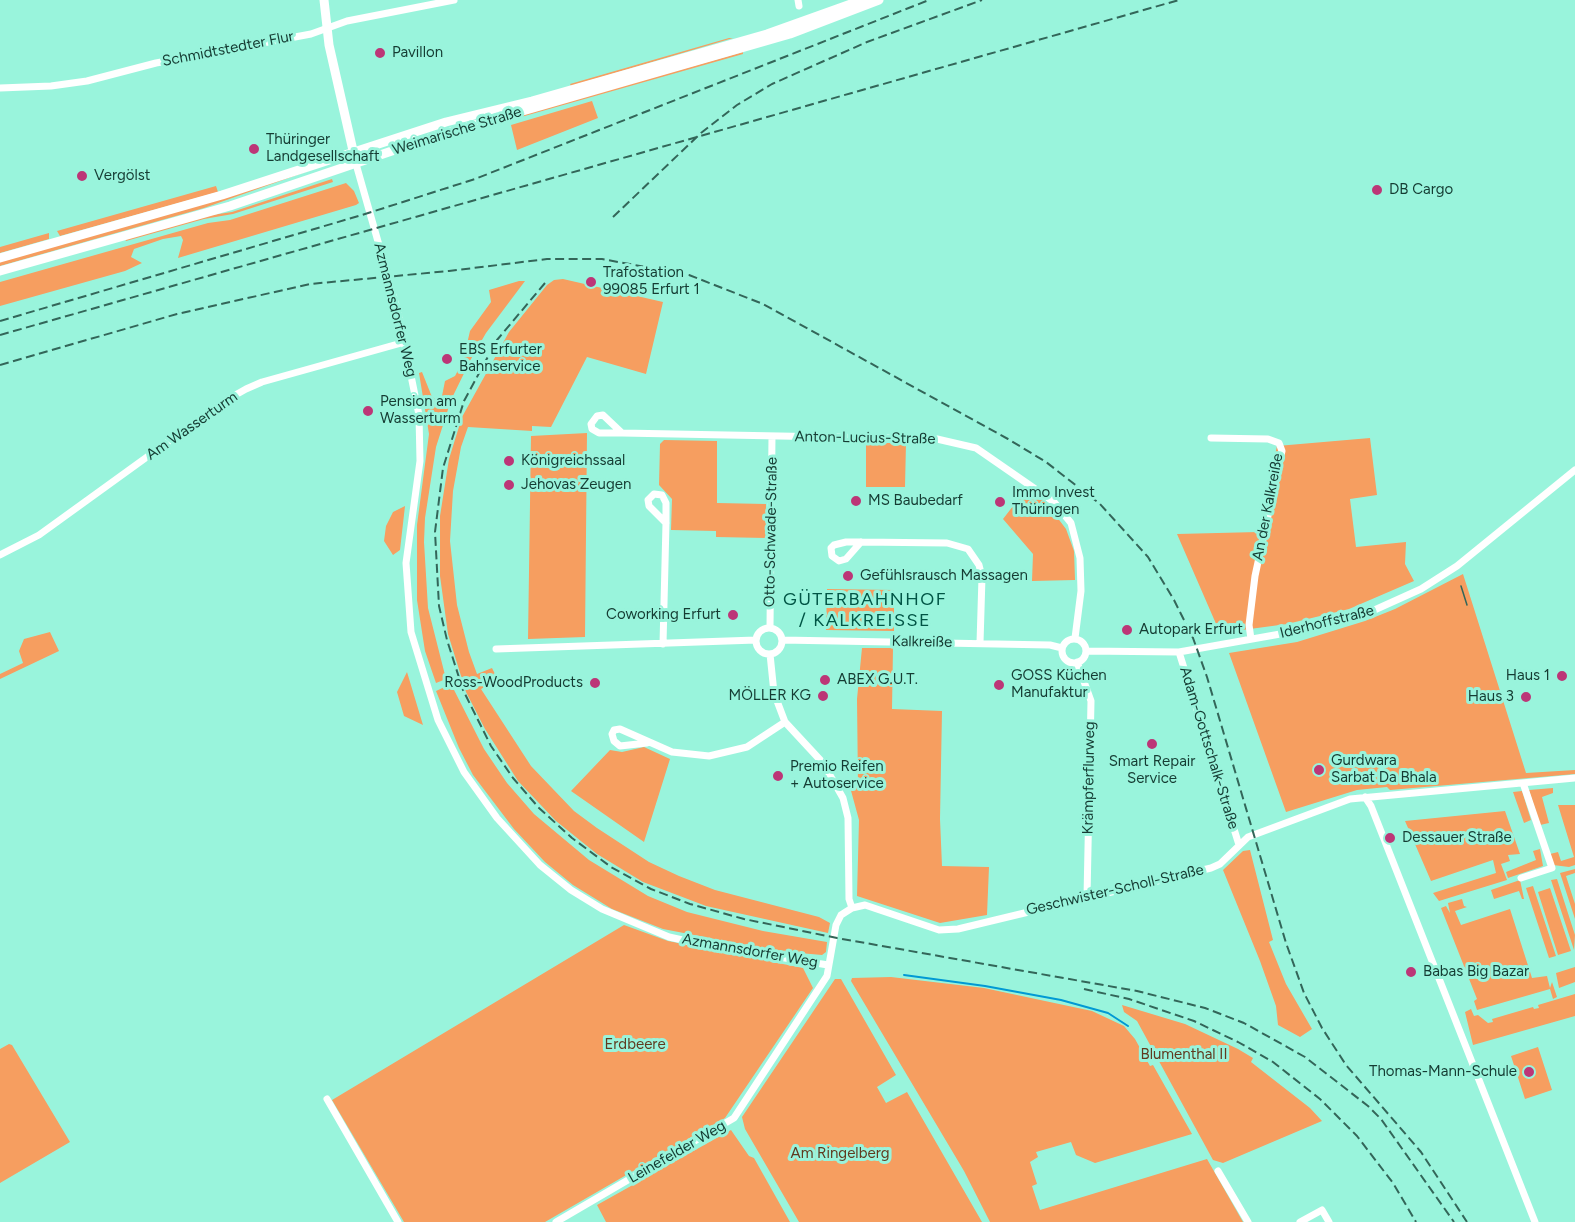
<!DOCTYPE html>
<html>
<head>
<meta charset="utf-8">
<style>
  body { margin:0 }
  canvas { display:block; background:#99f4dc }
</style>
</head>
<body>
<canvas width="1575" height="1222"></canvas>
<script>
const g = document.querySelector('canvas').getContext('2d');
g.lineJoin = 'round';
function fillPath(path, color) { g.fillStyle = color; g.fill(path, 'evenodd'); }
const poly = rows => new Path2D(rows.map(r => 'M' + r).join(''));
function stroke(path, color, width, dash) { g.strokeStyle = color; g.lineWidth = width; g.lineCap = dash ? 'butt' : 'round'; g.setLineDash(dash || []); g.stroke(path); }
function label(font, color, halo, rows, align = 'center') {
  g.font = font + ' Figtree,sans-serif'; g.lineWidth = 6; g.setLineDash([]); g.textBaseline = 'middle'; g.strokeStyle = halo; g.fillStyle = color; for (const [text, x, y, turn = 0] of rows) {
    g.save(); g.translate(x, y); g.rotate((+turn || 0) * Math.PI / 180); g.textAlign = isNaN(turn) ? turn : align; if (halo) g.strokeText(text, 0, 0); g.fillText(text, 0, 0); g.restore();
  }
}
fillPath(poly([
  [733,38,571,86,570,84,729,38],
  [743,52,743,54,500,123,502,120],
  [592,101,598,118,517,150,511,125],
  [328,164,204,208,0,266,0,261],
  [332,179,333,182,233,214,204,219,126,241,125,239,212,215,232,212],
  [346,183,354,191,359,203,356,205,178,258,183,240,181,236,163,239,134,249,131,257,142,263,125,271,0,306,0,282,208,223,230,220],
  [216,186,218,192,60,236,57,231],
  [49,233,49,239,0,253,0,247],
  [563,279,663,302,646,374,587,357,551,427,532,426,532,431,468,427,461,447,453,491,450,541,457,605,469,652,477,674,492,668,498,680,481,689,531,766,574,811,597,828,649,862,679,876,715,890,819,917,830,923,828,933,706,906,643,882,597,854,556,821,518,781,485,729,466,692,448,634,440,576,440,516,449,459,462,417,509,332,547,285,554,280],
  [519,281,525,281,486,333,471,359,451,400,436,447,425,518,424,542,428,608,446,679,436,683,425,651,417,600,417,525,429,434,419,373,422,372,432,397,438,400,442,396,445,381,455,376,463,361,470,331,491,302,489,290],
  [587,433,585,637,528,639,531,436],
  [1370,438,1377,495,1350,499,1356,547,1406,542,1405,564,1414,581,1349,609,1287,624,1220,633,1177,534,1258,532,1277,446],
  [664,440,717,441,717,503,766,504,766,538,716,537,716,531,671,530,672,499,659,485,660,444],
  [866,443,906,443,905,487,866,487],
  [1027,488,1047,504,1066,529,1074,551,1075,580,1032,581,1033,554,1003,519],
  [405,506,400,550,393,555,384,541,386,526,393,512],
  [1463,574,1526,773,1575,770,1575,774,1390,790,1387,787,1357,790,1286,812,1229,653,1297,642,1365,621,1395,609],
  [827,589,894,590,894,631,826,630],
  [50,632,59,651,0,679,0,674,23,663,19,651,24,639],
  [862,648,893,648,892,709,942,711,940,819,942,866,989,867,987,915,940,923,857,896,859,820,850,787,858,787,857,699],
  [407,672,423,725,404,716,397,692],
  [451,684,484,749,507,783,534,814,589,860,648,896,687,912,763,931,827,942,826,952,822,955,777,951,663,929,612,909,573,885,545,862,514,829,473,775,459,748,436,691],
  [644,747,670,759,644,842,571,791,610,750,622,752],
  [1553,788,1553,793,1542,797,1549,823,1540,825,1529,790],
  [1522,791,1531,820,1524,823,1513,792],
  [1558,805,1575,805,1575,865,1569,867,1553,865,1550,854,1558,852,1561,861,1574,857],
  [1505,811,1520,854,1508,855,1510,861,1501,864,1507,880,1439,901,1433,893,1496,873,1493,860,1431,881,1405,821],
  [1540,849,1543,866,1508,878,1506,872,1536,860,1533,851],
  [1250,850,1273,940,1269,942,1286,984,1312,1029,1300,1037,1278,1025,1276,1006,1260,961,1223,870,1243,851],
  [1575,869,1575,873,1566,876,1575,904,1575,919,1560,873],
  [1557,879,1575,935,1574,950,1551,880],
  [1520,880,1524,899,1522,899,1519,891,1494,899,1491,890],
  [1533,886,1556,956,1549,958,1526,888],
  [1550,888,1571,951,1558,955,1538,892],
  [1462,899,1464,906,1467,907,1455,911,1461,925,1510,909,1532,978,1547,976,1550,988,1552,982,1557,997,1553,999,1550,989,1477,1010,1474,1001,1477,999,1441,908,1446,906,1450,913,1448,903],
  [624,925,668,941,803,968,813,988,725,1118,545,1222,404,1222,332,1100],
  [1575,967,1575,982,1559,988,1556,973],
  [891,977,984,988,1092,1011,1124,1026,1135,1039,1150,1066,1153,1065,1192,1134,1095,1163,1076,1155,1071,1142,1036,1152,1038,1157,1030,1162,1037,1184,1032,1186,1040,1210,1207,1159,1243,1222,990,1222,964,1171,851,981,852,978],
  [835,979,841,979,896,1075,877,1087,886,1103,907,1092,982,1222,799,1222,745,1129,742,1117],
  [1575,994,1575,1016,1473,1045,1465,1012,1471,1009,1474,1016,1478,1015,1488,1023,1493,1022,1492,1019,1533,1007,1534,1009,1539,1008,1538,1005],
  [1122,1005,1185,1024,1238,1049,1253,1058,1251,1062,1310,1108,1322,1121,1223,1163,1213,1160,1137,1021,1124,1012],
  [9,1044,12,1045,70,1142,0,1183,0,1049],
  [1538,1047,1552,1090,1525,1099,1511,1056],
  [731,1130,749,1156,754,1158,790,1222,606,1222,597,1205]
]), '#f69e60');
stroke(poly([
  [904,975,985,986,1061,1000,1108,1013,1128,1026]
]), '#0199d4', 2);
stroke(poly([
  [798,0,799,6],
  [0,88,51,86,87,81,156,63,311,34,347,21,454,0],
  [356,164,398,312,419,415,420,461,406,563,411,632,438,720,464,772,497,818,540,865,571,890,602,909,669,937,705,945,828,965],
  [622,433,599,433,592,429,591,424,597,416,603,415,622,433,937,439,976,448,1054,502,1071,523,1080,558,1081,591,1075,638],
  [1211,438,1268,439,1279,443,1282,451,1255,576,1249,625,1251,639],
  [861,542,846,559,839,561,832,556,831,548,834,545,846,542,861,542,947,543,968,549,979,565,982,577,980,643],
  [0,555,39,535,223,402,246,389,262,382,405,342],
  [770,627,772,436],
  '756 641a13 13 0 1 1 26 0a13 13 0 1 1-26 0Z',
  '1062 651a12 12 0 1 1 24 0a12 12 0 1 1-24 0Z',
  [782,640,1050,645,1062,648],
  [663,644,666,523,666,503,662,495,654,494,648,500,649,506,666,523],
  [496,649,756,640],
  [1086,651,1179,652,1314,628,1370,612,1421,589,1457,566,1575,470],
  [1179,652,1239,845],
  [770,654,774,693,785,722,823,763,843,798,848,818,849,899,852,908],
  [1077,662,1091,701,1087,897],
  [647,743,620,746,614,741,612,734,614,730,620,729,672,752,709,756,747,747,785,722],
  [1365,797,1371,806,1535,1222],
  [1521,878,1552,868,1523,783],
  [327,1099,398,1222],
  [1218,1171,1248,1222],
  [556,1222,734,1118,827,976,836,925,841,915,852,908,865,905,939,930,958,929,1211,868,1220,864,1248,837,1350,799,1575,778],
  [1300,1222,1322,1210,1329,1222]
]), '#fff', 7);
stroke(poly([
  [324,0,329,45,354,155],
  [0,258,222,195,446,122,532,101,767,34,862,0],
  [0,271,230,206,436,136,790,34,879,0]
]), '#fff', 9);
stroke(poly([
  [1461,586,1467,605]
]), '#336659', 1.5);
stroke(poly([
  [613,217,701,133,737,105,772,84,867,42,982,0],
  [545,283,497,340,464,401,443,468,435,532,439,606,447,640,463,690,491,746,513,778,539,808,572,838,611,867,651,889,690,904,744,919,837,938,1137,991,1205,1008,1244,1023,1305,1057,1368,1106,1381,1119,1454,1222],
  [0,321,362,215,475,179,929,0],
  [0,335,1179,0],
  [0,365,177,314,310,284,449,271,547,259,602,259,689,275,763,304,1008,439,1046,462,1100,504,1148,557,1174,600,1193,638,1207,677,1286,943,1304,993,1322,1028,1346,1065,1421,1152,1467,1222],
  [1084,989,1129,999,1194,1021,1238,1042,1273,1062,1320,1099,1357,1136,1393,1183,1416,1222]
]), '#336659', 2, [9, 4.5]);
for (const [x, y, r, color] of [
  [380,53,6,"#bc3677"],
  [254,149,6,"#bc3677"],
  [82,176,6,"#bc3677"],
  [1377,190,6,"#bc3677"],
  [591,282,6,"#bc3677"],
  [447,359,6,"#bc3677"],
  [368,411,6,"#bc3677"],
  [509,461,6,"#bc3677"],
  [509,485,6,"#bc3677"],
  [856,501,6,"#bc3677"],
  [1000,502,6,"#bc3677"],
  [848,576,6,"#bc3677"],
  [733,615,6,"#bc3677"],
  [1127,630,6,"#bc3677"],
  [1562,676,6,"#bc3677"],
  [825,680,6,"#bc3677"],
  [595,683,6,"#bc3677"],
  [999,685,6,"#bc3677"],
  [823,696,6,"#bc3677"],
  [1526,697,6,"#bc3677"],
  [1152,744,6,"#bc3677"],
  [1319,770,6,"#bc3677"],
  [778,776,6,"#bc3677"],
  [1390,838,6,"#bc3677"],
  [1411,972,6,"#bc3677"],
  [1529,1072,6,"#bc3677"]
]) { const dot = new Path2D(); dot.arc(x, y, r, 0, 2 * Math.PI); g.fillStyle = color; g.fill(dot); stroke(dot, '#99f4dc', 2); }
label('15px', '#153c33', '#99f4dc', [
  ["Schmidtstedter Flur",228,49,-11],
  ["Weimarische Straße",457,131,-17],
  ["Azmannsdorfer Weg",395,310,76],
  ["Am Wasserturm",192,426,-35],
  ["Anton-Lucius-Straße",865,438,1],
  ["An der Kalkreiße",1268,507,-79],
  ["Otto-Schwade-Straße",771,532,-89],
  ["Iderhoffstraße",1327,622,-14],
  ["Kalkreiße",922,642,1],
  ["Adam-Gottschalk-Straße",1209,748,73],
  ["Krämpferflurweg",1089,778,-89],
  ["Geschwister-Scholl-Straße",1115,890,-13],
  ["Azmannsdorfer Weg",750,951,10],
  ["Leinefelder Weg",677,1152,-30]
]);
label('15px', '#153c33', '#99f4dc', [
  ["Pavillon",392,53],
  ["Thüringer",266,140],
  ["Landgesellschaft",266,157],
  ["Vergölst",94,176],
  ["DB Cargo",1389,190],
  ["Trafostation",603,273],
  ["99085 Erfurt 1",603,290],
  ["EBS Erfurter",459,350],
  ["Bahnservice",459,367],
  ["Pension am",380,402],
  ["Wasserturm",380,419],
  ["Königreichssaal",521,461],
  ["Jehovas Zeugen",521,485],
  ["Immo Invest",1012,493],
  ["Thüringen",1012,510],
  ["MS Baubedarf",868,501],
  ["Gefühlsrausch Massagen",860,576],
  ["Coworking Erfurt",721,615,"right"],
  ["Autopark Erfurt",1139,630],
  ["GOSS Küchen",1011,676],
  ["Manufaktur",1011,693],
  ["Haus 1",1550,676,"right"],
  ["ABEX G.U.T.",837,680],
  ["Ross-WoodProducts",583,683,"right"],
  ["MÖLLER KG",811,696,"right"],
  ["Haus 3",1514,697,"right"],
  ["Gurdwara",1331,761],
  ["Sarbat Da Bhala",1331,778],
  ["Smart Repair",1152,762,"center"],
  ["Service",1152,779,"center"],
  ["Premio Reifen",790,767],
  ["+ Autoservice",790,784],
  ["Dessauer Straße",1402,838],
  ["Babas Big Bazar",1423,972],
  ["Thomas-Mann-Schule",1517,1072,"right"]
], 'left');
label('15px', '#603a1f', '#99f4dc', [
  ["Erdbeere",635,1045],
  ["Blumenthal II",1184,1055],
  ["Am Ringelberg",840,1154]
]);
g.letterSpacing = '1.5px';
label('18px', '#015545', '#99f4dc', [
  ["GÜTERBAHNHOF",865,600],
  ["/ KALKREISSE",865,621]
]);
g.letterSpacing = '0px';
</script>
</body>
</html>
